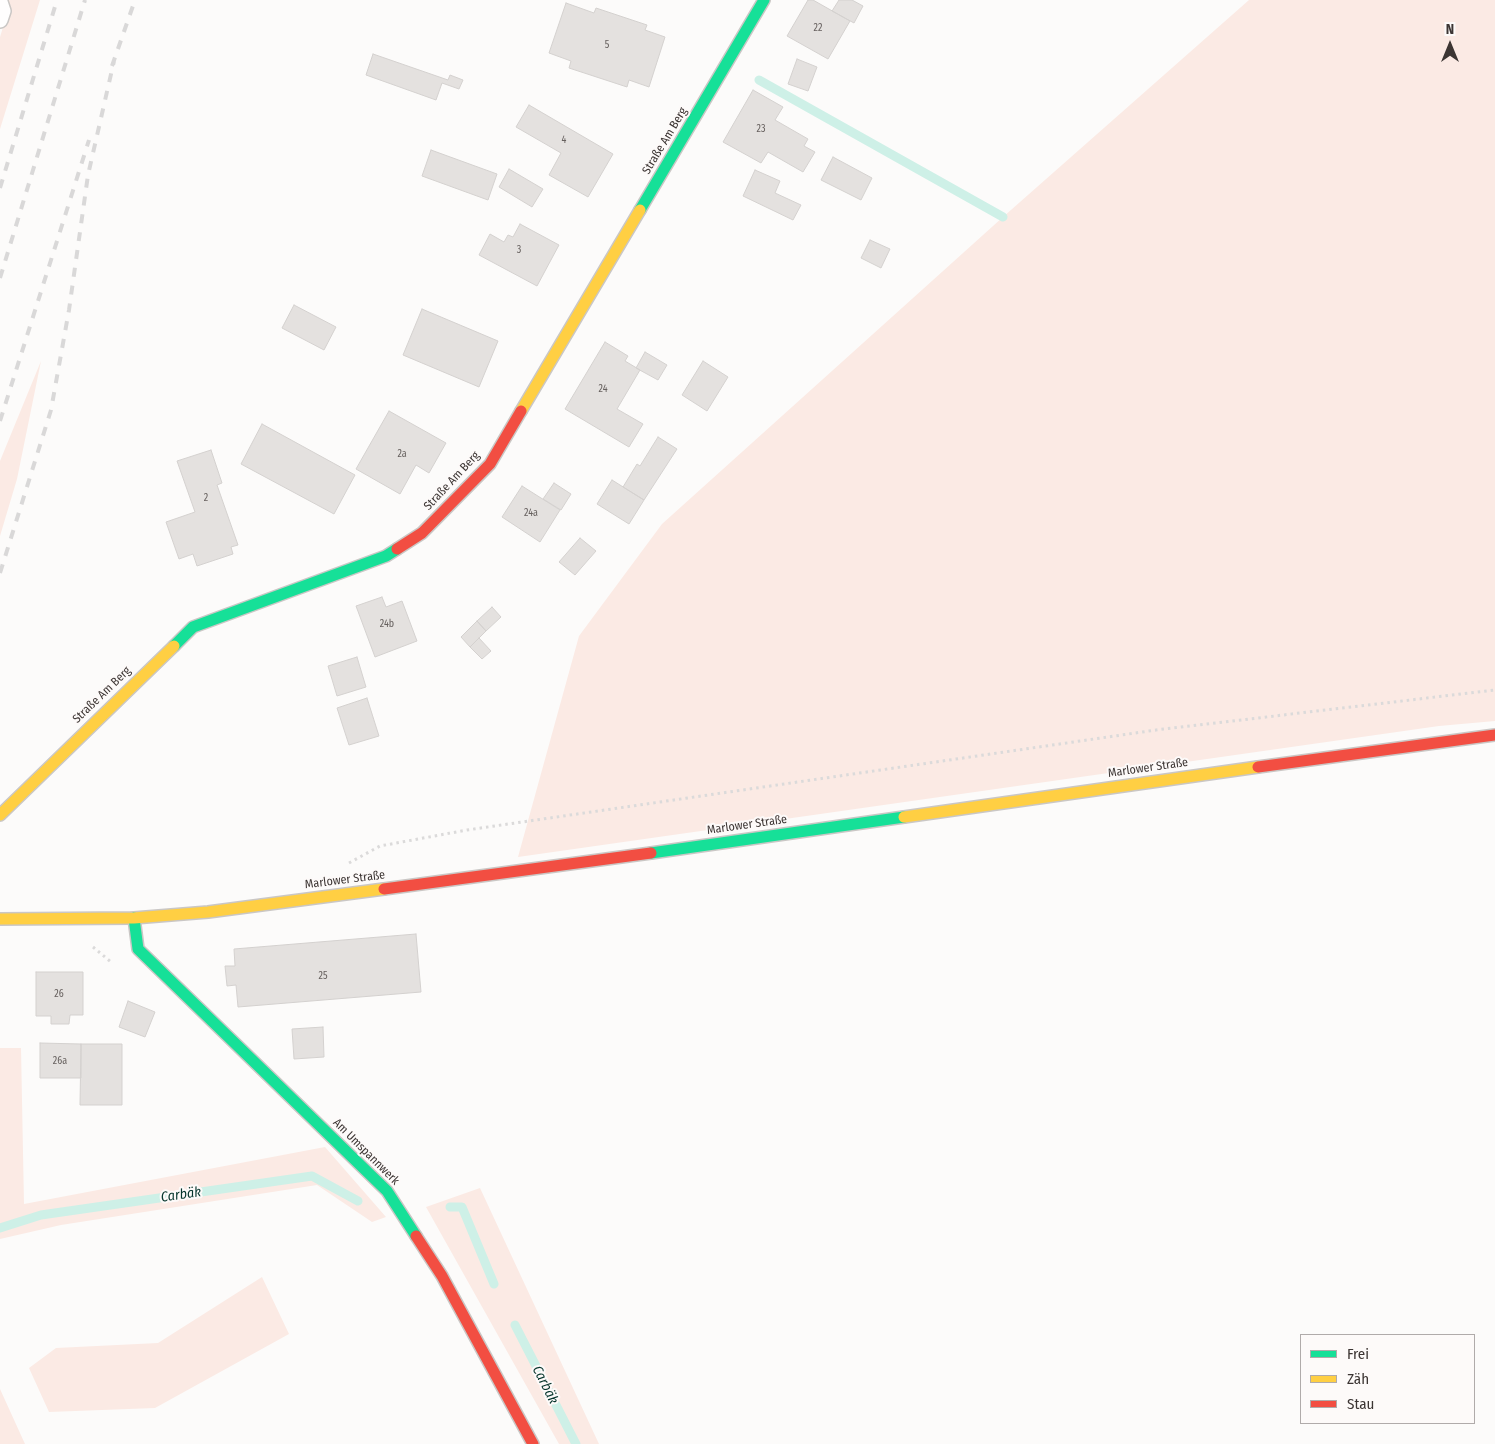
<!DOCTYPE html>
<html>
<head>
<meta charset="utf-8">
<style>
  body { margin:0 }
  #map { position:relative; width:1495px; height:1444px; overflow:hidden; background:#fcfbfa; font-family:"Fira Sans Condensed",sans-serif }
  canvas { display:block }
  .legend { position:absolute; left:1300px; top:1334px; width:175px; height:90px; box-sizing:border-box; background:#fdfaf9; border:1px solid #b0abaa; margin:0; padding:6px 9px; list-style:none; font-size:15px; color:#3c3533 }
  .legend li { display:flex; align-items:center; gap:10px; height:25px }
  .legend b { width:25px; border:1px solid #b0abaa }
  .north { position:absolute; left:1425px; top:20px; width:50px; height:50px; -webkit-text-stroke:4px #fdfaf9; paint-order:stroke; rotate:0deg; font-size:14px; font-weight:700; line-height:20px; text-align:center; color:#3c3533 }
  .north::after { content:''; display:block; margin:auto; width:18px; height:22px; background:#3c3533; clip-path:polygon(50% 0,100% 100%,50% 72%,0 100%) }
</style>
</head>
<body>
<div id="map">
<canvas width="1495" height="1444"></canvas>
<ul class="legend">
<li><b style="height:6px;background:#16e098"></b>Frei</li>
<li><b style="height:6px;background:#ffcf43"></b>Zäh</li>
<li><b style="height:6px;background:#f24e42"></b>Stau</li>
</ul>
<div class="north">N</div>
</div>
<script>
const g = document.querySelector('canvas').getContext('2d');
g.lineJoin = 'round';
function fillPath(path, color) { g.fillStyle = color; g.fill(path, 'evenodd'); }
const poly = rows => new Path2D(rows.map(r => 'M' + r).join(''));
function stroke(path, color, width, dash) { g.strokeStyle = color; g.lineWidth = width; g.lineCap = dash ? 'butt' : 'round'; g.setLineDash(dash || []); g.stroke(path); }
function label(font, color, halo, rows, align = 'center') {
  g.font = font + ' "Fira Sans Condensed",sans-serif'; g.lineWidth = 4; g.setLineDash([]); g.textBaseline = 'middle'; g.strokeStyle = halo; g.fillStyle = color; for (const [text, x, y, turn = 0] of rows) {
    g.save(); g.translate(x, y); g.rotate((+turn || 0) * Math.PI / 180); g.textAlign = isNaN(turn) ? turn : align; if (halo) g.strokeText(text, 0, 0); g.fillText(text, 0, 0); g.restore();
  }
}
fillPath(poly([
  [7,0,40,0,0,129,0,37,8,11],
  [1249,0,1495,0,1495,721,1439,726,518,857,579,636,662,524,1003,217],
  [41,361,17,479,0,536,0,461],
  [0,1048,21,1048,24,1204,325,1147,386,1217,372,1222,317,1185,61,1225,0,1239],
  [480,1188,599,1444,559,1444,426,1207],
  [262,1277,289,1334,155,1408,49,1412,29,1368,56,1348,158,1343],
  [0,1389,25,1444,0,1444]
]), '#fbeae4');
stroke(poly([
  [759,80,1003,217],
  [450,1207,462,1207,494,1284],
  [0,1228,41,1215,312,1176,358,1201],
  [515,1325,576,1444]
]), '#cef0e7', 9);
const building = poly([
  [808,0,813,0,850,21,828,59,787,36,808,0],
  [839,0,852,0,863,6,854,23,832,11,839,0],
  [566,3,594,13,596,8,647,25,645,30,665,37,649,87,629,80,627,87,569,68,571,61,549,53,566,3],
  [373,54,448,80,450,75,463,80,459,89,442,83,436,100,366,75,373,54],
  [797,59,817,67,808,91,788,84,797,59],
  [753,90,783,107,775,120,808,139,804,146,815,152,803,172,768,152,761,163,723,142,753,90],
  [529,105,613,154,588,197,549,175,561,153,516,127,529,105],
  [431,150,497,174,488,200,422,176,431,150],
  [833,157,872,178,861,200,821,180,833,157],
  [509,169,543,189,532,207,499,187,509,169],
  [755,170,780,181,775,193,801,205,793,220,743,196,755,170],
  [520,224,559,245,537,286,479,255,490,234,504,242,508,235,513,237,520,224],
  [870,240,890,249,881,268,861,258,870,240],
  [294,305,336,327,324,350,282,328,294,305],
  [422,309,498,341,479,387,403,355,422,309],
  [605,342,628,356,625,361,640,370,617,409,643,424,629,447,565,409,605,342],
  [645,352,667,365,658,380,636,368,645,352],
  [703,361,728,377,707,411,682,395,703,361],
  [389,411,446,443,429,473,416,465,400,494,356,469,389,411],
  [262,424,355,475,334,514,241,464,262,424],
  [658,437,677,449,644,500,623,487,637,464,640,466,658,437],
  [211,450,222,483,217,485,238,545,231,547,233,554,197,566,193,554,179,559,166,522,195,512,177,461,211,450],
  [612,480,644,500,629,524,597,504,612,480],
  [554,483,571,494,561,510,543,499,554,483],
  [522,486,560,510,540,542,502,517,522,486],
  [580,538,596,551,575,575,559,562,580,538],
  [382,597,386,607,402,601,417,641,375,657,356,606,382,597],
  [492,607,501,617,486,631,477,621,492,607],
  [477,621,486,631,470,647,461,637,477,621],
  [479,638,491,651,482,659,470,647,479,638],
  [357,657,366,687,337,696,328,666,357,657],
  [367,698,379,736,349,745,337,708,367,698],
  [416,934,421,992,238,1007,236,985,227,986,225,966,235,966,234,949,416,934],
  [36,972,83,972,83,1015,70,1015,69,1024,51,1024,51,1016,36,1016,36,972],
  [128,1001,155,1012,145,1037,119,1027,128,1001],
  [323,1027,324,1057,294,1059,292,1029,323,1027],
  [40,1043,81,1044,81,1078,40,1078,40,1043],
  [81,1044,122,1044,122,1105,80,1105,81,1044]
]);
fillPath(building, '#e4e1df');
stroke(building, '#d4d1cf', 1);
const lane = poly([
  [0,2,3,11,0,20]
]);
const fast = poly([
  [640,210,764,0],
  [174,646,193,627,386,556,397,549],
  [651,853,904,817],
  [134,918,138,949,387,1191,416,1236]
]);
const slow = poly([
  [521,411,640,210],
  [0,815,174,646],
  [904,817,1258,767],
  [0,919,134,918,208,912,384,889]
]);
const jam = poly([
  [397,549,422,533,490,464,521,411],
  [1258,767,1495,735],
  [384,889,651,853],
  [416,1236,442,1276,533,1444]
]);
stroke(lane, '#cac7c5', 18);
stroke(fast, '#cac7c5', 14);
stroke(slow, '#cac7c5', 14);
stroke(jam, '#cac7c5', 14);
stroke(poly([
  [349,863,380,846,467,830,1156,730,1495,690],
  [93,947,111,962]
]), '#dbdada', 3, [2.5, 4]);
stroke(lane, '#fffefe', 15);
stroke(fast, '#16e098', 11);
stroke(slow, '#ffcf43', 11);
stroke(jam, '#f24e42', 11);
stroke(poly([
  [112,66,135,0],
  [0,188,57,0],
  [0,278,85,0],
  [0,421,89,140],
  [0,573,51,410,69,310,88,175,114,61]
]), '#d9d8d8', 4, [9, 9]);
label('10px', '#66605e', null, [
  ["22",818,28],
  ["5",607,45],
  ["23",761,129],
  ["4",564,140],
  ["3",519,250],
  ["24",603,389],
  ["2a",402,454],
  ["2",206,498],
  ["24a",531,513],
  ["24b",387,624],
  ["25",323,976],
  ["26",59,994],
  ["26a",60,1061]
]);
label('12px', '#3c3533', '#fdfaf9', [
  ["Straße Am Berg",665,141,-59],
  ["Straße Am Berg",452,481,-47],
  ["Straße Am Berg",102,695,-44],
  ["Marlower Straße",1148,768,-8],
  ["Marlower Straße",747,825,-8],
  ["Marlower Straße",345,880,-7],
  ["Am Umspannwerk",366,1152,45]
]);
label('italic 14px', '#06352c', '#fdfaf9', [
  ["Carbäk",181,1195,-8],
  ["Carbäk",545,1385,63]
]);
</script>
</body>
</html>
